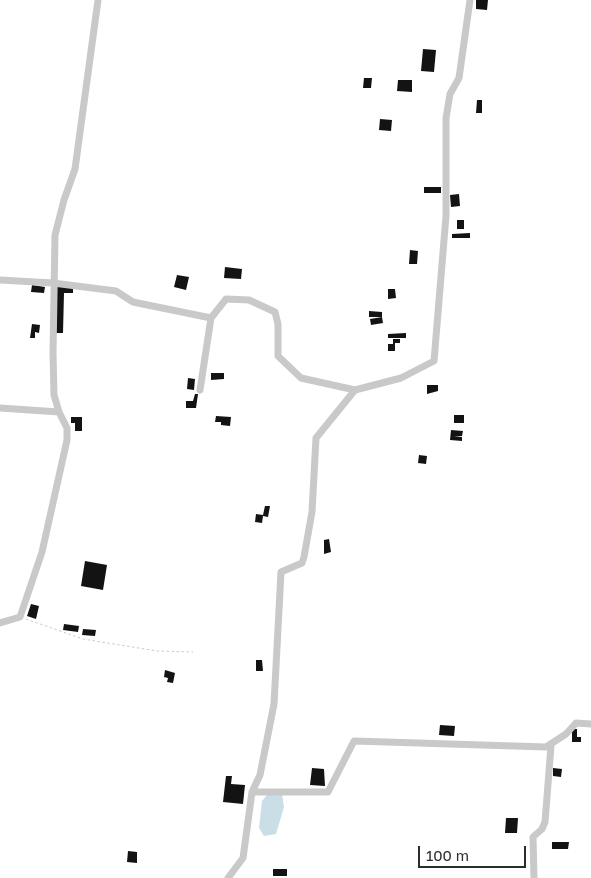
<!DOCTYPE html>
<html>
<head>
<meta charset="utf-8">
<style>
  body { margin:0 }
  #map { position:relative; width:591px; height:878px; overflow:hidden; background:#fff; font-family:"Golos Text",sans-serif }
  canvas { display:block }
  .scale { position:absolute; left:418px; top:846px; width:108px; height:22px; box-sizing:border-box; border:2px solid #2c2c2c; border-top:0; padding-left:6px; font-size:15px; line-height:18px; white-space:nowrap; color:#2c2c2c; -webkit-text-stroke:4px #fff; paint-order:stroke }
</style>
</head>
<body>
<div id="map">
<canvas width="591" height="878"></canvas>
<div class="scale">100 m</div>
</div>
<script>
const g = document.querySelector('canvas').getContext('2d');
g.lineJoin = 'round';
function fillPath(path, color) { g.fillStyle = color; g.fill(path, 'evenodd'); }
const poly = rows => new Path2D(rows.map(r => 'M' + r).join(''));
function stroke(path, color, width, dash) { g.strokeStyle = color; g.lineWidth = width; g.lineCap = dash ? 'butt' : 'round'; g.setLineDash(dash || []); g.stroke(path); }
fillPath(poly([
  [282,794,284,807,276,834,264,836,259,828,262,801,267,795]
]), '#c9dee6');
fillPath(poly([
  [476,0,488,0,487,10,476,9],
  [423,49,436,50,434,72,421,71],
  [364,78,372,78,371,88,363,88],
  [398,80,412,80,412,92,397,91],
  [477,100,482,100,482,113,476,113],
  [380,119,392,120,391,131,379,130],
  [424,187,441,187,441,193,424,193],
  [459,194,460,206,451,207,450,195],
  [457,220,464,220,464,229,457,229],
  [470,233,470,238,452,238,452,234],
  [410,250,418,251,417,264,409,264],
  [225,267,242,269,241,279,224,278],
  [177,275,189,277,186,290,174,287],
  [32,285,45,287,44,293,31,292],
  [57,287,73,287,73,293,64,293,63,333,56,333],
  [388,289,395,289,396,298,388,299],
  [369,311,382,312,382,317,369,317],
  [382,317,383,323,371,325,370,319],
  [32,324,40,325,39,333,35,332,35,338,30,338],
  [406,333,406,338,388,338,388,334],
  [393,339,400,339,400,343,395,343,395,351,388,351,388,344,393,344],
  [211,373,224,373,224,379,211,380],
  [188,378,195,379,194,390,187,389],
  [427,385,438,385,438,391,427,394],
  [195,394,198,394,196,408,186,408,186,401,193,401],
  [454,415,464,415,464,423,454,423],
  [216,416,231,417,230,426,221,425,221,422,215,422],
  [71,417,82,417,82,431,75,431,75,423,71,423],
  [451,430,463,431,462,436,454,436,462,437,462,441,450,440],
  [419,455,427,456,426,464,418,463],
  [265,506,270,506,268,517,263,516,262,523,255,522,256,514,263,515],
  [329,539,331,552,324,554,324,540],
  [85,561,107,565,103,590,81,586],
  [31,604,39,606,36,619,27,616],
  [64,624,79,626,78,632,63,630],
  [83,629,96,630,95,636,82,635],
  [256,660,262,660,263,671,256,671],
  [165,670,175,673,173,683,167,682,168,678,164,677],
  [440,725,455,726,454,736,439,735],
  [572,729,577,729,577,737,581,737,581,742,572,742],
  [312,768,324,769,325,786,310,785],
  [553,768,562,769,561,777,553,776],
  [226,776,232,776,231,784,245,785,243,804,223,802],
  [506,818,518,818,517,833,505,833],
  [552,842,569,842,568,849,552,849],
  [128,851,137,852,137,863,127,862],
  [273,869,287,869,287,876,273,876]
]), '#131313');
stroke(poly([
  [26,619,83,639,157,651,193,652]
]), '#c9c9c9', 1, [2.5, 2.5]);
stroke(poly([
  [0,280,53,283,116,291,133,302,211,318,226,299,249,300,275,312,278,324,278,356,301,378,355,390],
  [200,390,211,318],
  [0,408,59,412],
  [0,623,20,617,42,552,67,440,67,428,59,412,54,395,53,353,55,235,64,200,75,169,98,0],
  [252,792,260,775,274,704,281,572,302,563,304,557,312,512,316,438,355,390,401,378,434,361,446,216,446,118,450,94,459,78,470,0],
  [228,878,243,858,252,792,328,792,354,741,546,747,566,734,576,723,591,724],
  [534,878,533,837,542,829,545,822,551,746]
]), '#c9c9c9', 7);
</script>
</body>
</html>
